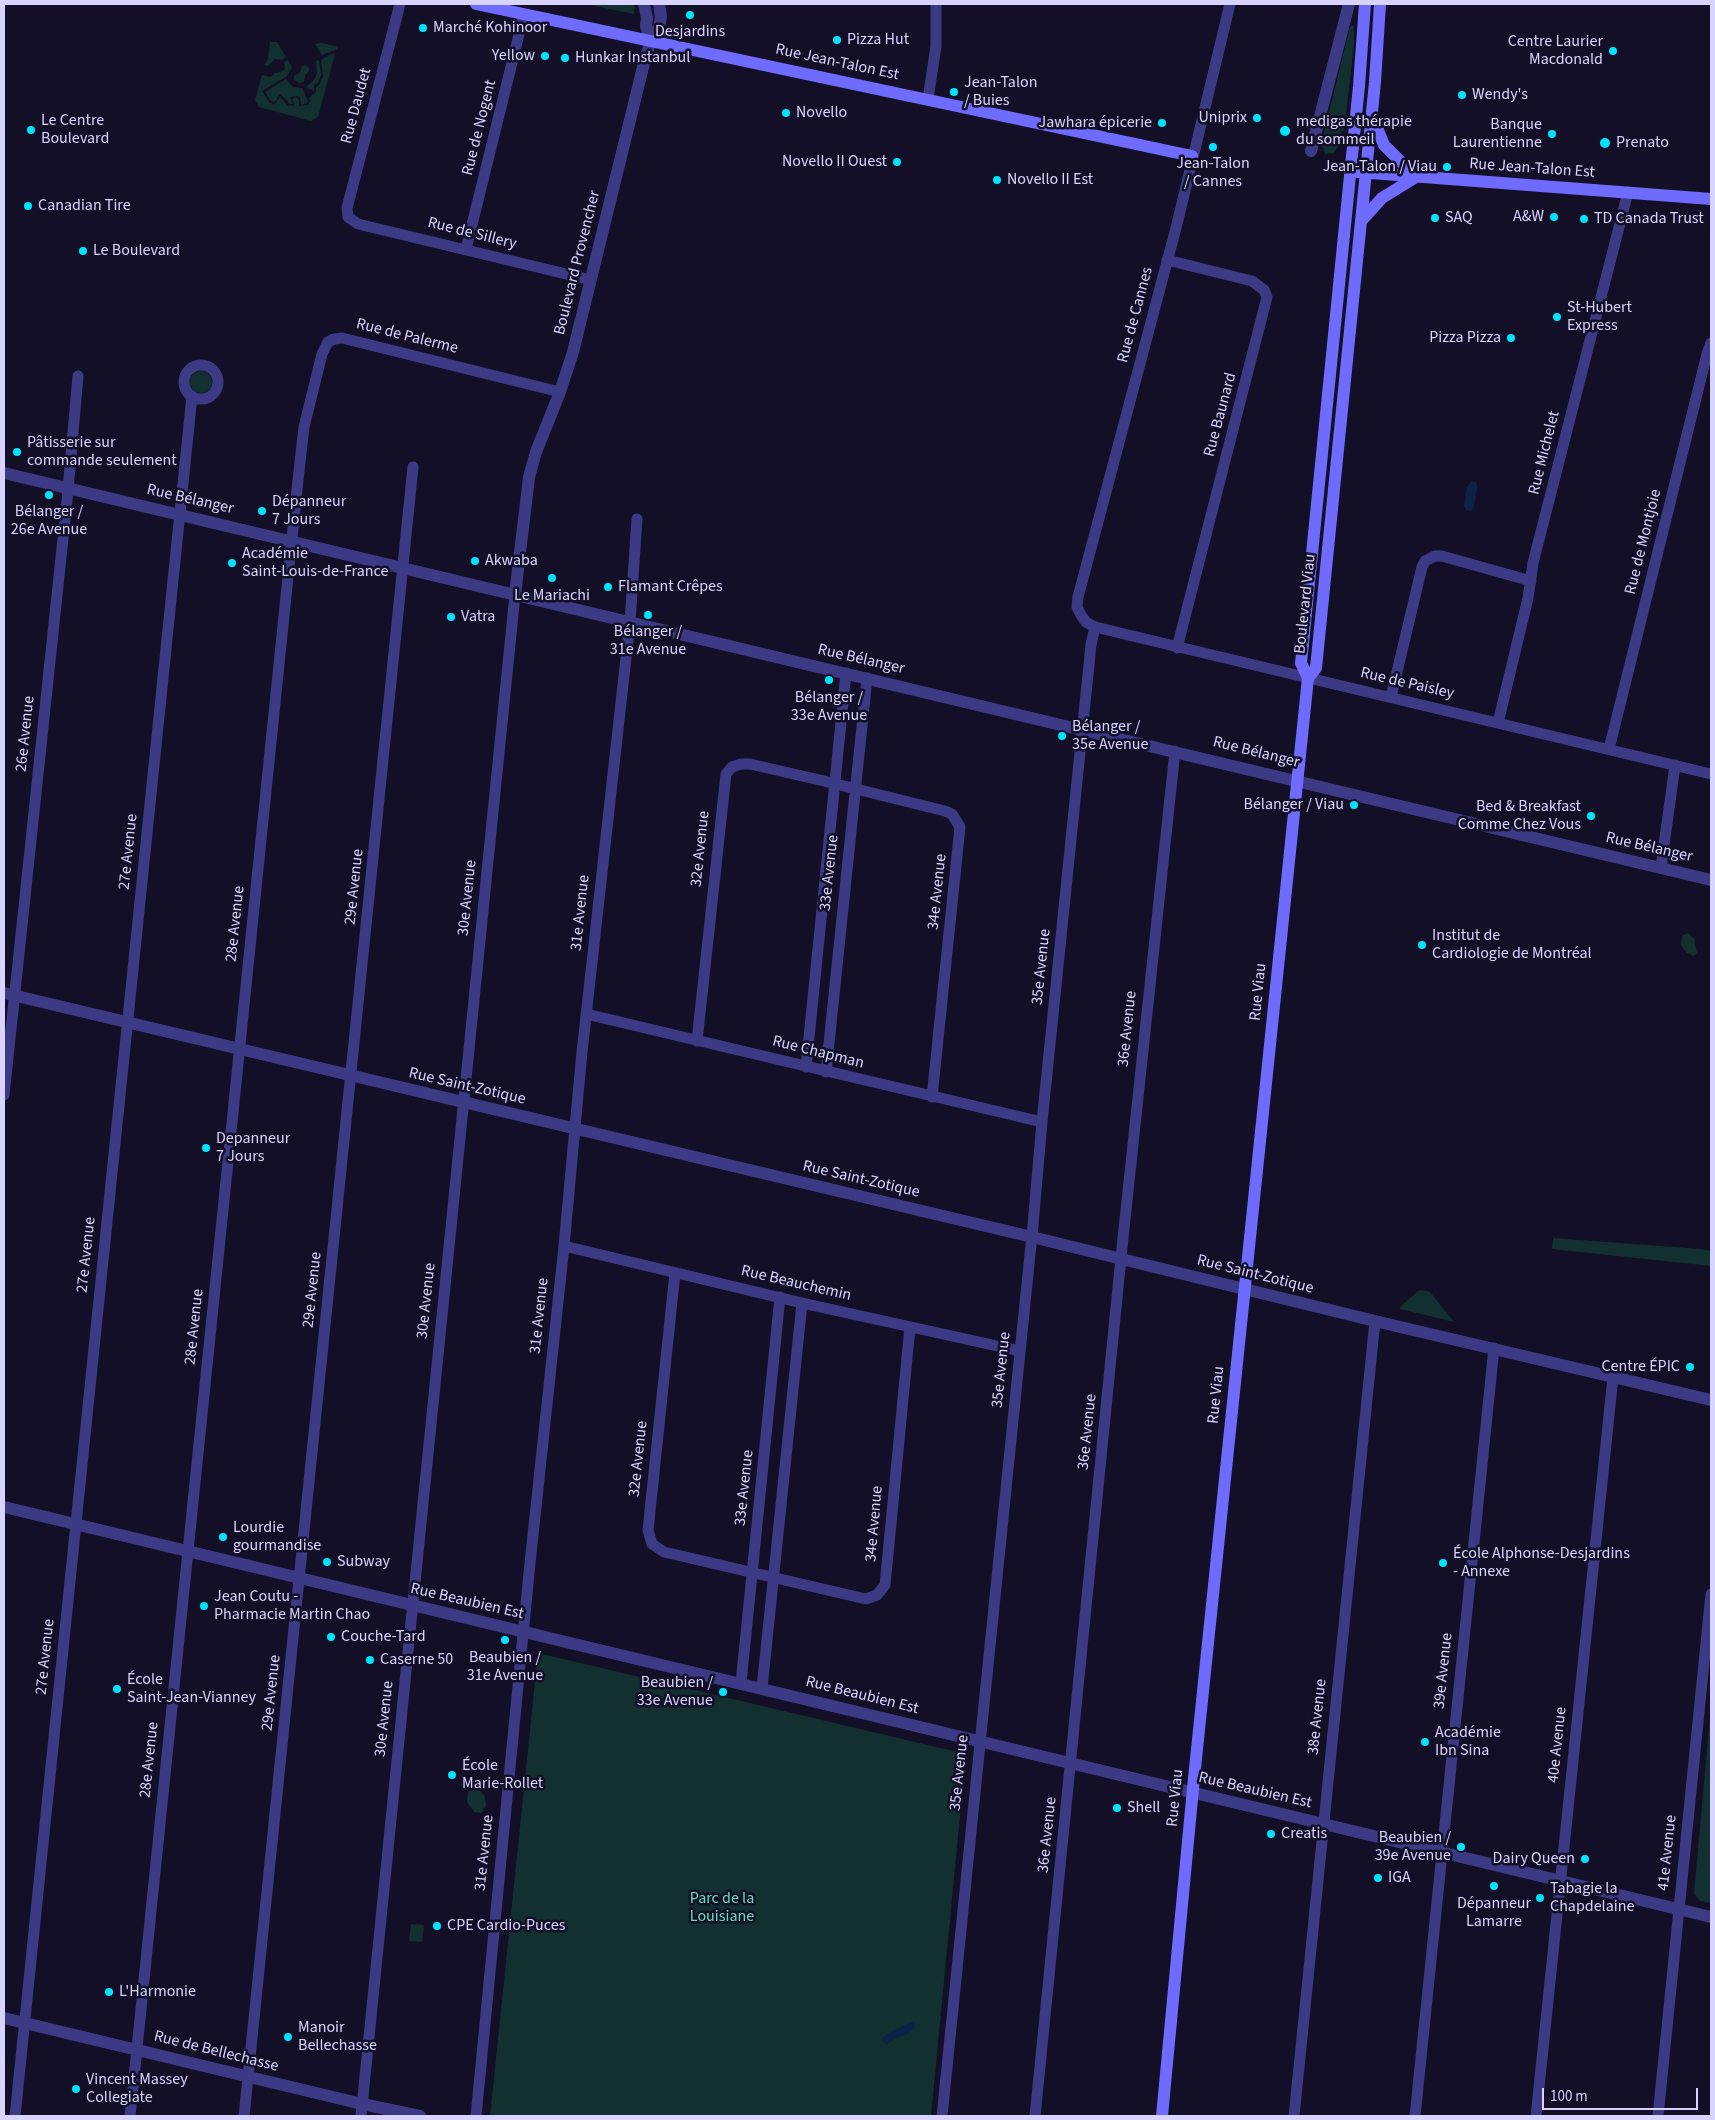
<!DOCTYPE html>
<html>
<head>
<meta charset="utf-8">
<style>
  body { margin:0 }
  #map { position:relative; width:1715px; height:2120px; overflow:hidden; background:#130f26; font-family:"Source Sans 3",sans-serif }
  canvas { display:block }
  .frame { position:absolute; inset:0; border:5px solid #d9d4ff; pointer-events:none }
  .scale { position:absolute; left:1542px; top:2088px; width:156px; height:22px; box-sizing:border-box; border:2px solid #d9d4ff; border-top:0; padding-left:6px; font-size:15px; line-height:18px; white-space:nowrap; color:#d9d4ff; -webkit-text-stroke:4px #130f26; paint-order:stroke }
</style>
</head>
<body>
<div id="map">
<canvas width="1715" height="2120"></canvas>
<div class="frame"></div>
<div class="scale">100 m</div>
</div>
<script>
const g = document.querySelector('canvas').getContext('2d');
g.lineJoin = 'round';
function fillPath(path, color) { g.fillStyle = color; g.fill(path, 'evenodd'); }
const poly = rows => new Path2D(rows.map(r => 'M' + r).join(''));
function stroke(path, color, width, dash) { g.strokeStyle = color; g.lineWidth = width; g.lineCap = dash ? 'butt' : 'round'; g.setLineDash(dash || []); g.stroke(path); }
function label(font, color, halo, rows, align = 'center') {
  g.font = font + ' "Source Sans 3",sans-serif'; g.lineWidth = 5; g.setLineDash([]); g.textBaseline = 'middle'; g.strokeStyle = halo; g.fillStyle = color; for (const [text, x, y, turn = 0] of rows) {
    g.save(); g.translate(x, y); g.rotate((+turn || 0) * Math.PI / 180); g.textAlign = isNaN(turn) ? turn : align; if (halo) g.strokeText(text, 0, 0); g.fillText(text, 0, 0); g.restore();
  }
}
fillPath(poly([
  [585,4,634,4,635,6,634,14],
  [1354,25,1354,45,1344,131,1341,131,1340,138,1343,139,1334,153,1325,154,1323,147,1321,147,1322,140,1350,27],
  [270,42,277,42,286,57,282,60,275,59,268,66,264,65,268,59],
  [321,43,336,46,338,49,322,55,315,44],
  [331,54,335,54,318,117,311,121,259,107,255,100,262,75,270,77,275,73,281,72,285,69,284,62,288,60,292,68,287,76,262,91,269,102,274,105,280,97,288,106,295,105,292,99,296,97,299,99,299,106,308,105,310,101,309,98,316,92,316,87,320,84,323,76,321,60],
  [319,60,321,75,318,83,314,85,314,91,306,87,314,80,317,73,316,61],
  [305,65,309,68,309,71,305,75,304,82,299,83,294,80,294,76,300,72,302,66],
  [286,79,293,87,302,88,308,101,307,103,301,105,300,98,297,96,290,97,293,104,290,104,280,94,275,102,271,101,265,92],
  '190 382a11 11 0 1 1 22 0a11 11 0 1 1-22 0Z',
  [1688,933,1694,938,1697,953,1694,956,1687,953,1681,945,1682,936],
  [1553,1238,1701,1249,1711,1251,1711,1266,1552,1249],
  [1422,1290,1430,1292,1454,1322,1400,1309,1400,1307,1418,1291],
  [538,1653,966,1754,931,2116,490,2116],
  [1711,1704,1711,1903,1700,1901,1694,1894],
  [471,1788,480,1790,485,1797,486,1806,481,1813,474,1812,467,1802,468,1793],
  [411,1924,424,1925,422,1942,409,1941]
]), '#12302f');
fillPath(poly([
  [1471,481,1476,482,1477,488,1474,507,1471,511,1466,510,1464,506,1467,487],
  [912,2022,915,2024,915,2027,908,2034,896,2038,886,2045,881,2039,889,2033]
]), '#0c2248');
stroke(poly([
  [400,4,347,208,348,217,358,224,591,280],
  [1230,4,1176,228,1078,597,1077,607,1081,615,1086,622,1095,627,1711,774],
  [928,99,936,46,936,4],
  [466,249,524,14],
  [1167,260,1252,281,1264,290,1267,297,1177,648],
  '184 382a17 17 0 1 1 34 0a17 17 0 1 1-34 0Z',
  [1391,697,1422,567,1425,561,1435,556,1442,556,1531,581],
  [1498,723,1528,598,1533,563,1628,192],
  [1609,749,1707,354,1711,343],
  [1661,867,1675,765],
  [586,1014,1042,1122],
  [697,1041,726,774,732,767,741,764,750,764,824,781,945,811,952,814,960,827,932,1097],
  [806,1067,846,673],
  [826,1072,867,678],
  [4,1095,67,501,78,376],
  [564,1246,802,1303,1020,1351],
  [675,1273,648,1530,652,1544,664,1552,866,1599,877,1595,885,1585,910,1327],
  [741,1683,780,1297],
  [762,1688,802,1303],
  [15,2116,192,396],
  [130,2116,297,489,304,427,322,354,328,342,334,339,342,338,560,392],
  [244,2116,413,467],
  [361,2116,515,595],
  [476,2116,530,1563,564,1246,582,1052,630,622,637,519],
  [942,2116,1033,1225,1042,1122,1091,645,1095,627],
  [1035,2116,1123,1238,1175,751],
  [1294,2116,1375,1321],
  [1415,2116,1494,1348],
  [1536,2116,1613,1377],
  [1658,2116,1711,1594]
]), '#3d3a85', 11);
stroke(poly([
  [644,4,647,18,646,26,651,41],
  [1311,151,1349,4],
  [4,473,1711,880],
  [515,595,529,477,536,452,560,392,573,352,645,59,651,41,659,28,661,17,659,4],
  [4,993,1032,1237,1379,1322,1711,1400],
  [4,1507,1711,1917],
  [4,2018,362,2104,420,2116]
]), '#3d3a85', 12);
stroke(poly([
  [476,4,1192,156],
  [1373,118,1384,145,1416,177],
  [1358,172,1711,199],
  [1362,220,1382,198,1416,177],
  [1308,678,1316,668,1375,82,1380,4],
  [1308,678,1301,663,1359,86,1365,4],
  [1162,2116,1194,1778,1308,678]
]), '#6f6bff', 12);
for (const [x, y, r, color] of [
  [690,15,5,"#00e5ff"],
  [423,28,5,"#00e5ff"],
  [837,40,5,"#00e5ff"],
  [1613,51,5,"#00e5ff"],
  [545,56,5,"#00e5ff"],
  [565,58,5,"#00e5ff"],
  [954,92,5,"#00e5ff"],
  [1462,95,5,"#00e5ff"],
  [786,113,5,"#00e5ff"],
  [1257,118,5,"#00e5ff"],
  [1162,123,5,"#00e5ff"],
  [31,130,5,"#00e5ff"],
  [1285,131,6,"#00e5ff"],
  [1552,134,5,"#00e5ff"],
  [1605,143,6,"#00e5ff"],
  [1213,147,5,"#00e5ff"],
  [897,162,5,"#00e5ff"],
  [1447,167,5,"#00e5ff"],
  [997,180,5,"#00e5ff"],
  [28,206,5,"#00e5ff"],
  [1554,217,5,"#00e5ff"],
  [1435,218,5,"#00e5ff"],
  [1584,219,5,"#00e5ff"],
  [83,251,5,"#00e5ff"],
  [1557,317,5,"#00e5ff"],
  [1511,338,5,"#00e5ff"],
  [17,452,5,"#00e5ff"],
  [49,495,5,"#00e5ff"],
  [262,511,5,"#00e5ff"],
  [475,561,5,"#00e5ff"],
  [232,563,5,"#00e5ff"],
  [552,578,5,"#00e5ff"],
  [608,587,5,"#00e5ff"],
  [648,615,5,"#00e5ff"],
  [451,617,5,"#00e5ff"],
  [829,680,5,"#00e5ff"],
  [1062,736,5,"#00e5ff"],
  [1354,805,5,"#00e5ff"],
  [1591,816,5,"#00e5ff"],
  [1422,945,5,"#00e5ff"],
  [206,1148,5,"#00e5ff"],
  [1690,1367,5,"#00e5ff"],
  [223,1537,5,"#00e5ff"],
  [327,1562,5,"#00e5ff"],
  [1443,1563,5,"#00e5ff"],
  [204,1606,5,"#00e5ff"],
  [331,1637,5,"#00e5ff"],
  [505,1640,5,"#00e5ff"],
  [370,1660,5,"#00e5ff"],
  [117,1689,5,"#00e5ff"],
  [723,1692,5,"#00e5ff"],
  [1425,1742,5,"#00e5ff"],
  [452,1775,5,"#00e5ff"],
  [1117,1808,5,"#00e5ff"],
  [1271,1834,5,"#00e5ff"],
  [1461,1847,5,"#00e5ff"],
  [1585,1859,5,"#00e5ff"],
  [1378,1878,5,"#00e5ff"],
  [1494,1886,5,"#00e5ff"],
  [1540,1898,5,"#00e5ff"],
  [437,1926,5,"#00e5ff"],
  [109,1992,5,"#00e5ff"],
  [288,2037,5,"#00e5ff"],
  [76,2089,5,"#00e5ff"]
]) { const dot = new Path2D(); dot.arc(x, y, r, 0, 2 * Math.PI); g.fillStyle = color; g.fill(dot); stroke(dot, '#130f26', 2); }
label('16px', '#d9d4ff', '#130f26', [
  ["Marché Kohinoor",433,28],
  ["Desjardins",690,32,"center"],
  ["Pizza Hut",847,40],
  ["Centre Laurier",1603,42,"right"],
  ["Macdonald",1603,60,"right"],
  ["Yellow",535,56,"right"],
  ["Hunkar Instanbul",575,58],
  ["Jean-Talon",964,83],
  ["/ Buies",964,101],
  ["Wendy's",1472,95],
  ["Novello",796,113],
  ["Uniprix",1247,118,"right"],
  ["Le Centre",41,121],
  ["Boulevard",41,139],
  ["medigas thérapie",1296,122],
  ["du sommeil",1296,140],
  ["Jawhara épicerie",1152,123,"right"],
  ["Banque",1542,125,"right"],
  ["Laurentienne",1542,143,"right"],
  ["Prenato",1616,143],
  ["Novello II Ouest",887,162,"right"],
  ["Jean-Talon",1213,164,"center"],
  ["/ Cannes",1213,182,"center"],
  ["Jean-Talon / Viau",1437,167,"right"],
  ["Novello II Est",1007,180],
  ["Canadian Tire",38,206],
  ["A&W",1544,217,"right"],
  ["SAQ",1445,218],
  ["TD Canada Trust",1594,219],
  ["Le Boulevard",93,251],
  ["St-Hubert",1567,308],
  ["Express",1567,326],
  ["Pizza Pizza",1501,338,"right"],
  ["Pâtisserie sur",27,443],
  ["commande seulement",27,461],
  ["Dépanneur",272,502],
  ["7 Jours",272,520],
  ["Bélanger /",49,512,"center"],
  ["26e Avenue",49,530,"center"],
  ["Académie",242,554],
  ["Saint-Louis-de-France",242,572],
  ["Akwaba",485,561],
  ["Flamant Crêpes",618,587],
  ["Le Mariachi",552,596,"center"],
  ["Vatra",461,617],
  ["Bélanger /",648,632,"center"],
  ["31e Avenue",648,650,"center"],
  ["Bélanger /",829,698,"center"],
  ["33e Avenue",829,716,"center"],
  ["Bélanger /",1072,727],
  ["35e Avenue",1072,745],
  ["Bélanger / Viau",1344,805,"right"],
  ["Bed & Breakfast",1581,807,"right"],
  ["Comme Chez Vous",1581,825,"right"],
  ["Institut de",1432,936],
  ["Cardiologie de Montréal",1432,954],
  ["Depanneur",216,1139],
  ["7 Jours",216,1157],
  ["Centre ÉPIC",1680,1367,"right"],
  ["Lourdie",233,1528],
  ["gourmandise",233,1546],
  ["École Alphonse-Desjardins",1453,1554],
  ["- Annexe",1453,1572],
  ["Subway",337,1562],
  ["Jean Coutu -",214,1597],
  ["Pharmacie Martin Chao",214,1615],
  ["Couche-Tard",341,1637],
  ["Beaubien /",505,1658,"center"],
  ["31e Avenue",505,1676,"center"],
  ["Caserne 50",380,1660],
  ["École",127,1680],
  ["Saint-Jean-Vianney",127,1698],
  ["Beaubien /",713,1683,"right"],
  ["33e Avenue",713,1701,"right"],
  ["Académie",1435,1733],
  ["Ibn Sina",1435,1751],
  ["École",462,1766],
  ["Marie-Rollet",462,1784],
  ["Shell",1127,1808],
  ["Creatis",1281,1834],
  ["Beaubien /",1451,1838,"right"],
  ["39e Avenue",1451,1856,"right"],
  ["Dairy Queen",1575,1859,"right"],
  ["IGA",1388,1878],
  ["Tabagie la",1550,1889],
  ["Chapdelaine",1550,1907],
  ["Dépanneur",1494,1904,"center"],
  ["Lamarre",1494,1922,"center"],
  ["CPE Cardio-Puces",447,1926],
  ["L'Harmonie",119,1992],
  ["Manoir",298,2028],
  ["Bellechasse",298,2046],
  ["Vincent Massey",86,2080],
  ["Collegiate",86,2098]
], 'left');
label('16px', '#d9d4ff', '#130f26', [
  ["Rue Jean-Talon Est",837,63,12],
  ["Rue Daudet",357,106,-75],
  ["Rue de Nogent",480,128,-76],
  ["Rue Jean-Talon Est",1532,169,4],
  ["Rue de Sillery",472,234,14],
  ["Boulevard Provencher",578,263,-76],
  ["Rue de Cannes",1136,315,-75],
  ["Rue de Palerme",407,337,14],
  ["Rue Baunard",1221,415,-75],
  ["Rue Michelet",1545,453,-76],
  ["Rue Bélanger",190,500,13],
  ["Rue de Montjoie",1644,542,-76],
  ["Boulevard Viau",1306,604,-84],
  ["Rue Bélanger",861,660,13],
  ["Rue de Paisley",1407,684,13],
  ["26e Avenue",26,734,-84],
  ["Rue Bélanger",1256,753,14],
  ["Rue Bélanger",1649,848,13],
  ["32e Avenue",701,849,-84],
  ["27e Avenue",129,852,-84],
  ["33e Avenue",830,873,-84],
  ["29e Avenue",355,887,-84],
  ["34e Avenue",938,892,-84],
  ["30e Avenue",468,898,-84],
  ["31e Avenue",581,913,-84],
  ["28e Avenue",236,924,-84],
  ["35e Avenue",1042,967,-84],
  ["Rue Viau",1259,992,-84],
  ["36e Avenue",1128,1029,-84],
  ["Rue Chapman",818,1053,14],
  ["Rue Saint-Zotique",467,1087,13],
  ["Rue Saint-Zotique",861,1180,13],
  ["27e Avenue",87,1255,-84],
  ["Rue Saint-Zotique",1255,1275,14],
  ["Rue Beauchemin",796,1284,13],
  ["29e Avenue",313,1290,-84],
  ["30e Avenue",427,1301,-84],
  ["31e Avenue",540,1316,-84],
  ["28e Avenue",195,1327,-84],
  ["35e Avenue",1002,1370,-84],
  ["Rue Viau",1217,1395,-84],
  ["36e Avenue",1088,1432,-84],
  ["32e Avenue",639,1459,-84],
  ["33e Avenue",745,1488,-84],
  ["34e Avenue",875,1524,-85],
  ["Rue Beaubien Est",467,1602,13],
  ["27e Avenue",46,1657,-84],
  ["39e Avenue",1444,1671,-84],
  ["29e Avenue",272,1693,-84],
  ["Rue Beaubien Est",862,1696,14],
  ["38e Avenue",1318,1717,-84],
  ["30e Avenue",385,1719,-84],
  ["40e Avenue",1558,1745,-84],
  ["28e Avenue",150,1760,-84],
  ["35e Avenue",960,1773,-84],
  ["Rue Beaubien Est",1255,1791,13],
  ["Rue Viau",1176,1798,-84],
  ["36e Avenue",1048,1835,-84],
  ["31e Avenue",485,1853,-84],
  ["41e Avenue",1668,1853,-84],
  ["Rue de Bellechasse",216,2052,14]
]);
label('16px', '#5fe0c0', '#130f26', [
  ["Parc de la",722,1899],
  ["Louisiane",722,1917]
]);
</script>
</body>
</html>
